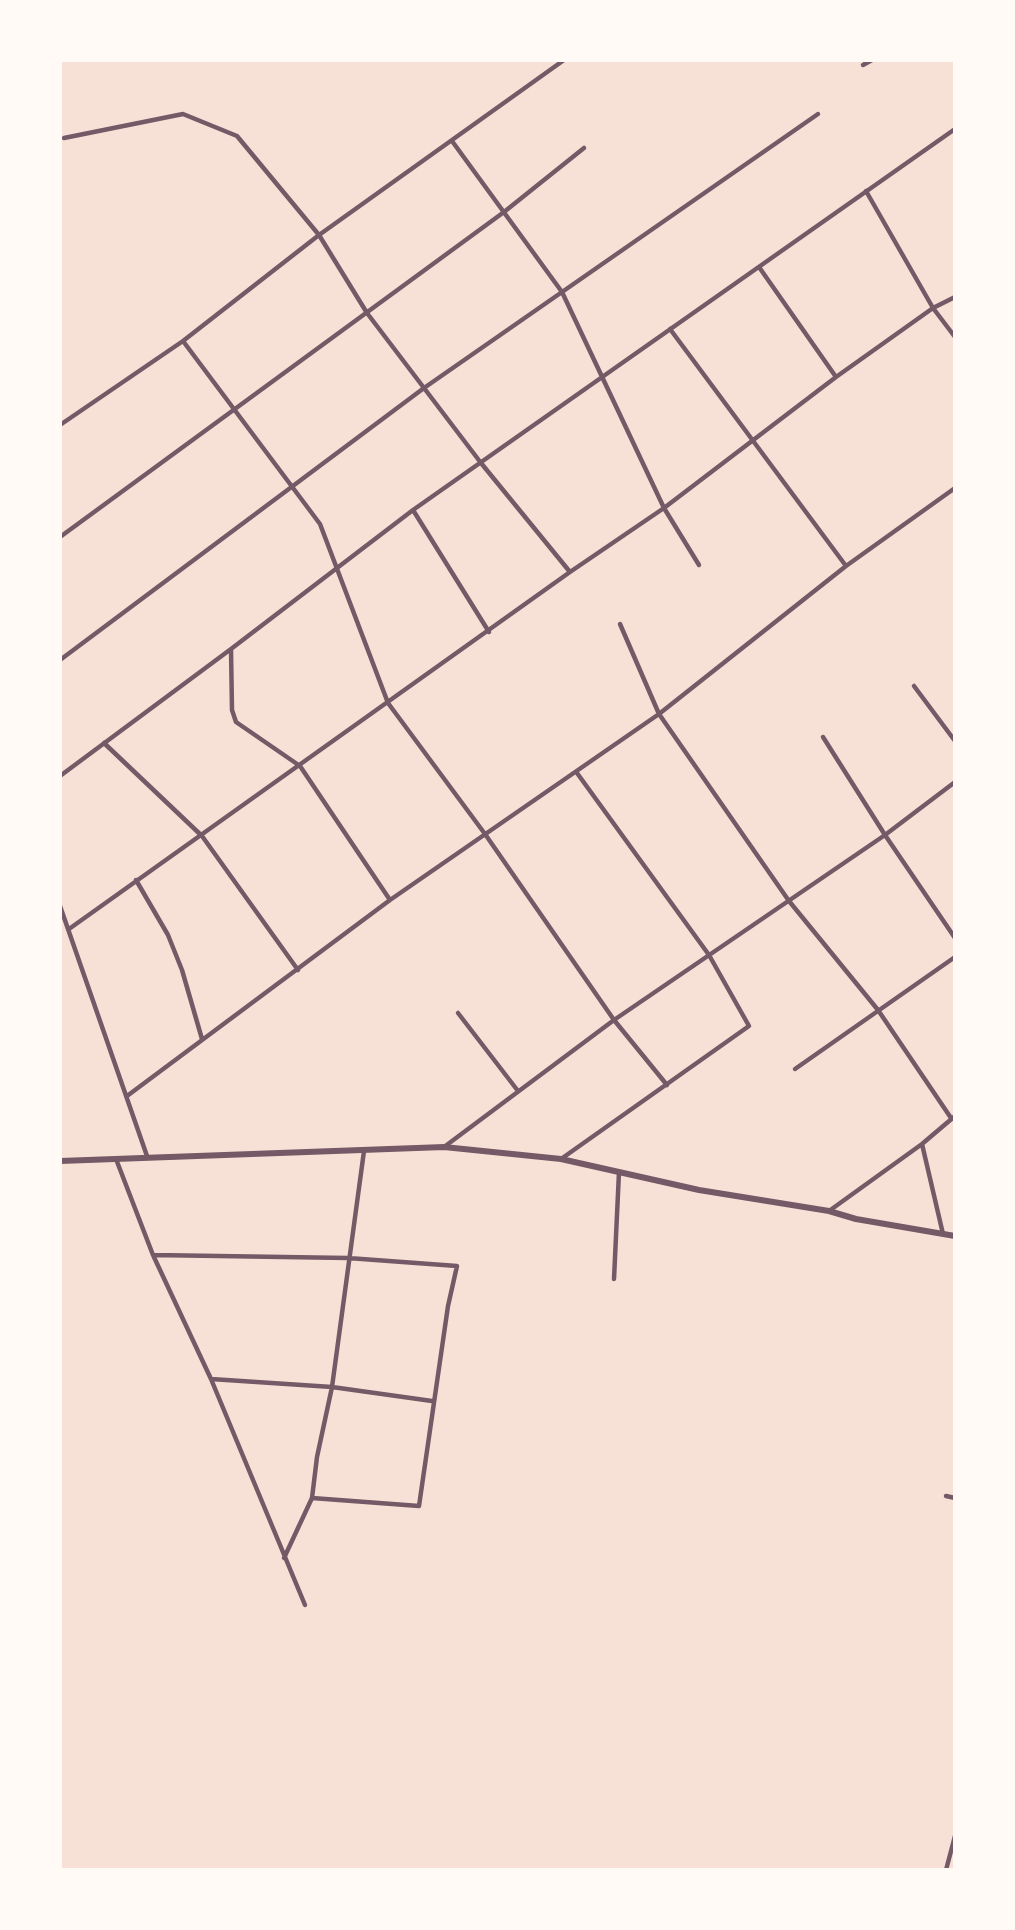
<!DOCTYPE html>
<html>
<head>
<meta charset="utf-8">
<style>
  body { margin:0 }
  #map { position:relative; width:1015px; height:1930px; overflow:hidden; background:#f7e1d7; font-family:Commissioner,sans-serif }
  canvas { display:block }
  .frame { position:absolute; inset:0; border:62px solid #fffaf5; pointer-events:none }
</style>
</head>
<body>
<div id="map">
<canvas width="1015" height="1930"></canvas>
<div class="frame"></div>
</div>
<script>
const g = document.querySelector('canvas').getContext('2d');
g.lineJoin = 'round';
const poly = rows => new Path2D(rows.map(r => 'M' + r).join(''));
function stroke(path, color, width, dash) { g.strokeStyle = color; g.lineWidth = width; g.lineCap = dash ? 'butt' : 'round'; g.setLineDash(dash || []); g.stroke(path); }
stroke(poly([
  [863,65,872,60],
  [64,138,183,114,237,136,319,235,367,313,481,463,570,572],
  [452,141,562,292,664,508,699,565],
  [866,191,933,308,955,337],
  [759,267,836,377],
  [670,329,846,566],
  [183,341,320,524,388,703,485,834,614,1020,667,1085],
  [60,425,183,341,319,235,564,60],
  [413,510,489,632],
  [60,537,504,212,584,148],
  [620,624,659,714,789,901,878,1010,951,1118],
  [60,660,424,388,818,114],
  [914,686,955,741],
  [823,737,885,835,955,938],
  [104,743,202,836,298,970],
  [60,776,231,649],
  [136,880,168,935,182,970,202,1039],
  [390,900,300,766,236,722,232,710,231,649,413,510,955,129],
  [60,906,147,1156],
  [69,929,570,572,664,508,836,377,933,308,955,297],
  [458,1013,518,1091],
  [795,1069,955,957],
  [127,1096,390,900,659,714,846,566,955,488],
  [922,1144,943,1234],
  [444,1147,614,1020,885,835,955,782],
  [116,1159,153,1255,211,1379,305,1605],
  [561,1159,749,1026,709,955,577,773],
  [829,1211,922,1144,955,1116],
  [153,1255,348,1258,457,1266,448,1306,419,1506,312,1498],
  [614,1279,619,1172],
  [211,1379,332,1387,432,1401],
  [946,1496,955,1498],
  [284,1558,312,1498,317,1457,332,1387,364,1151],
  [946,1870,955,1836]
]), '#755966', 4.5);
stroke(poly([
  [60,1161,444,1147,561,1159,699,1190,829,1211,856,1219,955,1236]
]), '#755966', 6);
</script>
</body>
</html>
